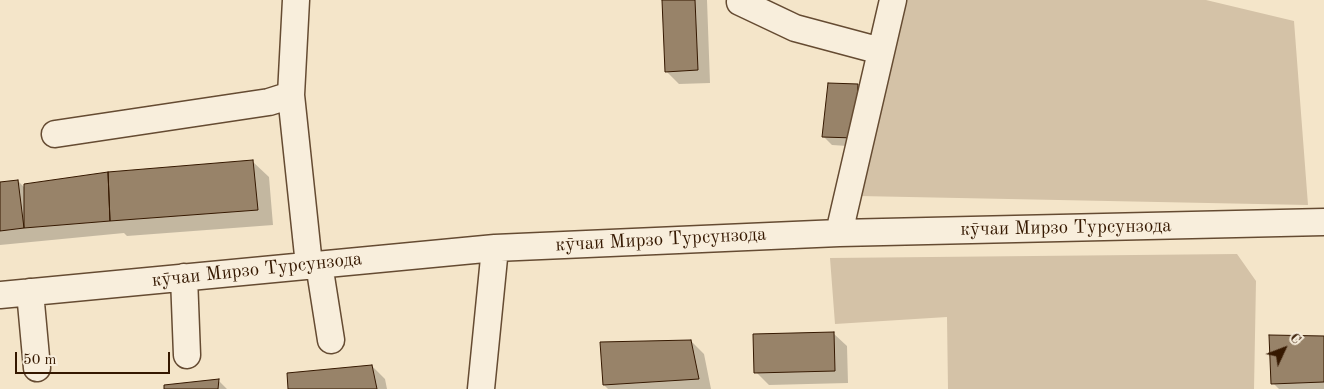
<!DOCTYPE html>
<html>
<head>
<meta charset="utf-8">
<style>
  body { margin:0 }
  #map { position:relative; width:1324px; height:389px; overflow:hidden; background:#f4e5c9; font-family:"Old Standard TT",serif }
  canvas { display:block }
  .north { position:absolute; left:1259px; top:324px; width:50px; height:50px; -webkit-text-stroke:4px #f8eedc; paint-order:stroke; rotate:47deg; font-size:14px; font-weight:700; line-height:20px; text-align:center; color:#351800 }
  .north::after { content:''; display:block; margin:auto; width:18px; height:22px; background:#351800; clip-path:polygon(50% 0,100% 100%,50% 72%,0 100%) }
  .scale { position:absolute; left:15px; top:352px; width:155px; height:22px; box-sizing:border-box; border:2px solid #351800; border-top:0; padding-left:6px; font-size:15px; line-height:18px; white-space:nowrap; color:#351800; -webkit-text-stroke:4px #f8eedc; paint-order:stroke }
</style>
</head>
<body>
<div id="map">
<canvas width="1324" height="389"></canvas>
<div class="north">С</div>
<div class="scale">50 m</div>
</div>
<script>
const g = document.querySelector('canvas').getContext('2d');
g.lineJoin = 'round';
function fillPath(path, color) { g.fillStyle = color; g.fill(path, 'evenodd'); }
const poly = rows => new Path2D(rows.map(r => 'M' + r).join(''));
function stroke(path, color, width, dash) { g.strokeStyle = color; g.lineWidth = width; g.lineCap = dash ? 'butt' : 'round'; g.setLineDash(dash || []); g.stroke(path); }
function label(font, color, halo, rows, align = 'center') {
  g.font = font + ' "Old Standard TT",serif'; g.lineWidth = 4.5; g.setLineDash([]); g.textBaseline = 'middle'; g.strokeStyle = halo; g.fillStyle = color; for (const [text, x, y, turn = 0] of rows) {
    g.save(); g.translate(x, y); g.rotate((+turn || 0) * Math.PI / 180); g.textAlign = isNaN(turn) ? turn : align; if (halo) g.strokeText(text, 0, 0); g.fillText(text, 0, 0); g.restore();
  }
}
fillPath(poly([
  [904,0,1206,0,1294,21,1308,205,859,196],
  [1237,254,1256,281,1254,389,948,389,947,317,835,324,830,258]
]), '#d4c2a7');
fillPath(poly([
  [663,0,707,0,710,83,679,84,666,71],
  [858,85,867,94,863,147,832,145,823,136],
  [253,162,269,177,273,225,127,236,124,233,0,245,0,183,18,181,25,188],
  [834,334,847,346,848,383,769,385,756,372],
  [1324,338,1324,389,1279,389,1273,383],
  [691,341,704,354,711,389,608,389,604,385],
  [372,366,385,379,387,389,289,389],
  [218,380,227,389,166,389]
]), '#0003');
const building = poly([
  [662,0,695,0,698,70,665,72,662,0],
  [828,83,858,84,855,138,822,137,828,83],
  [253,160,258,210,110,221,108,172,253,160],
  [108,172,110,221,24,228,24,184,108,172],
  [18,180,24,228,0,231,0,182,18,180],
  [834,332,835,371,754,373,753,334,834,332],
  [1269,335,1324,336,1324,382,1271,384,1269,335],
  [691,340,699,379,603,385,600,342,691,340],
  [372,365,377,389,288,389,287,373,372,365],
  [219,379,218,389,164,389,164,385,219,379]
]);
fillPath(building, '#988369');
stroke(building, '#351800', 1);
const minor = poly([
  [740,2,795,28,881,51],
  [291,95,296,0],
  [55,134,269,102,291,95,309,265],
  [839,233,893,0],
  [319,264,331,340],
  [184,277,187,355],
  [30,292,37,368],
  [0,295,495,248,839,233,1324,222],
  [481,389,495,248]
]);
stroke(minor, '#654b32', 29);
stroke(minor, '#f8eedc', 26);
label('19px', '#351800', '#f8eedc', [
  ["кӯчаи Мирзо Турсунзода",1066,228,-1],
  ["кӯчаи Мирзо Турсунзода",661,240,-3],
  ["кӯчаи Мирзо Турсунзода",257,270,-6]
]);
</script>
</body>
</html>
